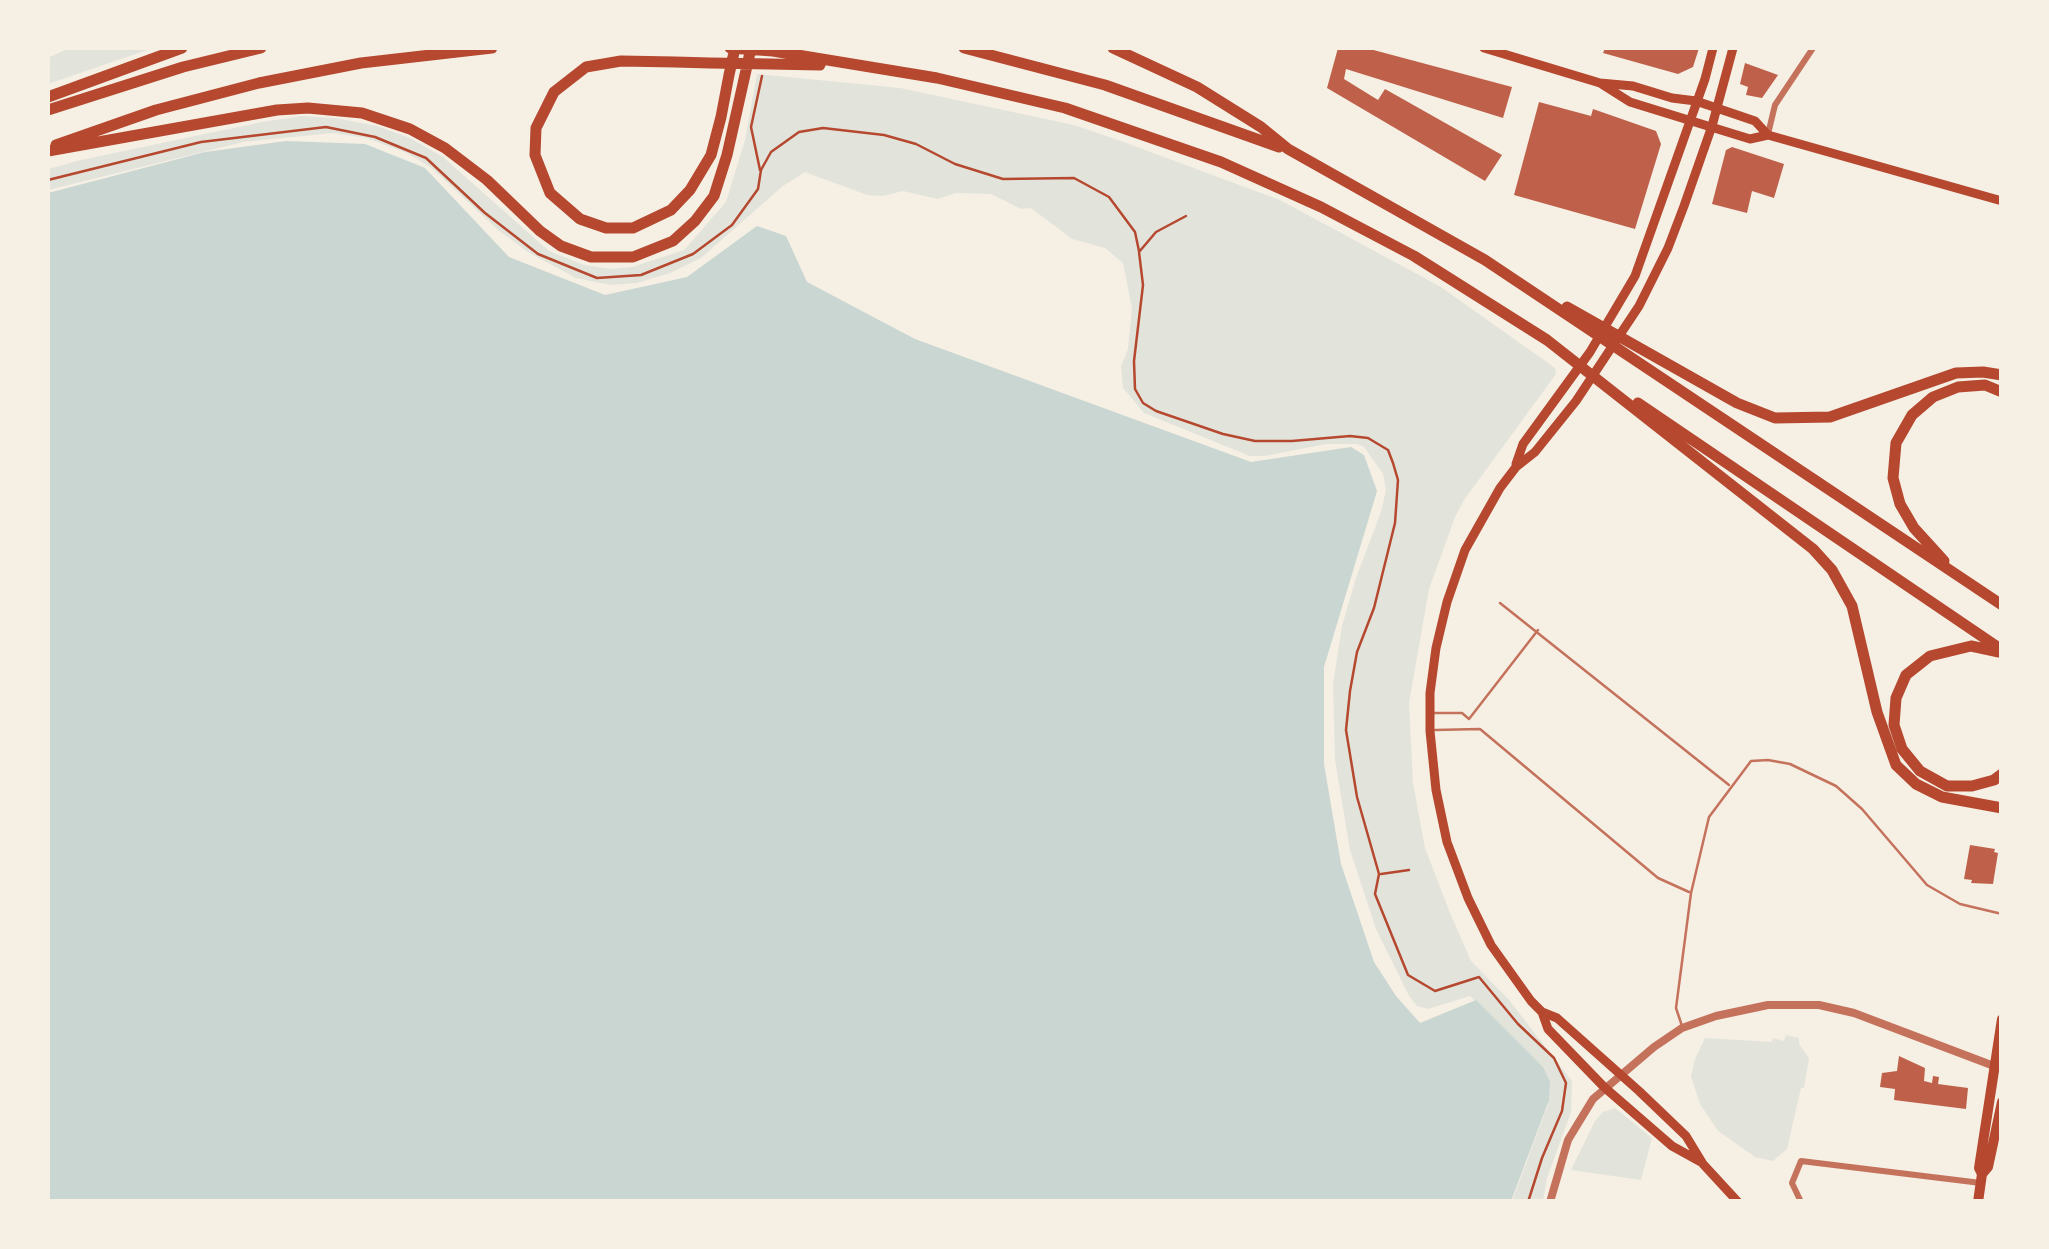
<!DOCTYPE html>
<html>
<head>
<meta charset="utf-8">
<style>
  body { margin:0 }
  #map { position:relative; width:2049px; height:1249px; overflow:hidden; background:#f6efe4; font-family:"PT Sans Narrow",sans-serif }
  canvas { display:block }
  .frame { position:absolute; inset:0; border:50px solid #f6efe4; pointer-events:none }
</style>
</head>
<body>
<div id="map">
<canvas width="2049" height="1249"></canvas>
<div class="frame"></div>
</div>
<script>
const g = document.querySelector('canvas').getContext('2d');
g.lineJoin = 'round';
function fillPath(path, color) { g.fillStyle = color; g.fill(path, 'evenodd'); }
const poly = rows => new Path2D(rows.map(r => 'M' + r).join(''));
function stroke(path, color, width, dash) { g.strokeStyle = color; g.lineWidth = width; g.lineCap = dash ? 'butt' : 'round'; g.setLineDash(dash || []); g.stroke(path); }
fillPath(poly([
  [69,48,153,48,48,84,48,58],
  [757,74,900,88,1074,125,1118,140,1280,200,1441,287,1555,368,1556,374,1464,500,1455,517,1429,589,1409,703,1413,783,1425,848,1450,913,1471,961,1509,1000,1572,1081,1571,1112,1547,1178,1543,1201,1512,1201,1548,1104,1543,1067,1470,996,1428,1009,1417,1006,1409,996,1376,929,1350,850,1335,760,1333,684,1342,626,1356,578,1381,512,1386,490,1383,474,1364,447,1357,444,1326,444,1265,456,1250,456,1144,413,1123,388,1121,366,1128,349,1132,308,1123,263,1105,248,1072,239,1031,208,1021,209,991,194,956,193,938,199,903,191,883,196,867,195,805,172,783,186,701,258,670,273,637,283,611,285,576,278,528,252,498,230,433,169,407,153,366,138,333,133,243,142,48,190,48,169,81,160,262,122,301,116,335,118,377,126,410,138,443,157,549,251,584,265,610,269,632,267,684,250,726,202,745,140],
  [1786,1035,1799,1038,1799,1044,1809,1058,1804,1088,1801,1088,1787,1149,1773,1161,1755,1157,1718,1131,1700,1104,1691,1076,1695,1059,1705,1038,1772,1042,1773,1038,1784,1041],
  [1615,1108,1652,1138,1641,1180,1571,1170,1595,1121,1603,1112]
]), '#e2e4dc');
fillPath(poly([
  [286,141,365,144,425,168,509,257,605,295,687,277,757,226,786,236,807,282,915,339,1251,462,1351,447,1364,455,1377,491,1324,667,1324,764,1341,864,1374,962,1396,996,1420,1023,1476,1000,1543,1067,1550,1082,1549,1100,1511,1201,48,1201,48,193,205,152]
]), '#c9d6d2');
fillPath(poly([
  [1338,48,1366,48,1512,87,1503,118,1346,69,1344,79,1378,100,1385,89,1502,155,1485,181,1327,88],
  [1605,48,1699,48,1693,67,1678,74,1603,53],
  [1745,63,1778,75,1762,98,1746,95,1748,87,1740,84],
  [1539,102,1591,116,1593,109,1656,131,1661,144,1635,229,1514,195],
  [1732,147,1784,164,1774,198,1752,191,1747,213,1712,204,1726,150],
  [1970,845,1995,849,1994,852,1998,853,1993,884,1971,883,1972,880,1964,879],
  [1899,1056,1925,1068,1924,1081,1932,1083,1933,1076,1939,1077,1938,1084,1968,1088,1966,1109,1894,1100,1895,1089,1880,1087,1882,1073,1897,1071]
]), '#bf614a');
stroke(poly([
  [760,170,751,127,762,76],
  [48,180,201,142,326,127,375,137,426,158,485,213,538,254,597,278,641,275,693,254,732,225,758,189,761,170,771,152,799,132,823,128,884,135,916,144,955,164,1003,179,1074,178,1109,197,1135,232,1139,251],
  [1186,216,1156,232,1139,252,1143,285,1134,361,1135,389,1143,403,1156,411,1223,434,1255,441,1292,441,1350,436,1368,438,1388,450,1393,463,1398,480,1395,523,1374,608,1357,652,1350,691,1346,730,1357,797,1379,874,1375,894,1408,975,1435,991,1479,977,1518,1024,1554,1058,1566,1083,1562,1111,1542,1158,1528,1202],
  [1381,874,1409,870]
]), '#b5482f', 2.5);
stroke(poly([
  [1500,603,1729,785],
  [1432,713,1462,713,1469,719,1538,630],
  [1435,730,1480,729,1658,878,1689,892],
  [1682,1026,1676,1008,1691,893,1709,817,1751,761,1768,760,1790,764,1836,786,1862,809,1927,885,1960,904,2002,914]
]), '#c5725c', 2.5);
stroke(poly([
  [1768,134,1775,105,1813,48],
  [1801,1202,1792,1183,1801,1161,1981,1183]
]), '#c5725c', 6);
stroke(poly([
  [1550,1202,1568,1140,1593,1099,1654,1047,1682,1028,1716,1016,1768,1005,1819,1005,1854,1013,1994,1066]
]), '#c5725c', 8);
stroke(poly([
  [1733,48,1712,126,1684,206,1668,248,1639,306,1576,401,1535,452,1516,467,1500,488,1465,550,1447,602,1436,648,1430,693,1430,731,1436,790,1447,842,1468,898,1491,945,1531,1001,1542,1012,1557,1018,1639,1091,1686,1136,1703,1164,1738,1202],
  [1516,464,1523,444,1590,352,1635,276,1705,79,1713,48],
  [1542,1012,1548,1029,1604,1087,1672,1146,1701,1162]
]), '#b5482f', 9);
stroke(poly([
  [1484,48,1600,83,1633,86,1672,98,1696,101,1755,121,1768,135],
  [1600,83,1630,102,1750,139,1768,135,2002,201]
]), '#b5482f', 9);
stroke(poly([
  [1982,1174,1988,1167,2002,1102],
  [1978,1202,1982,1174,1979,1168,2002,1019]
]), '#b5482f', 10);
stroke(poly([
  [730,48,773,51,937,78,1065,108,1221,162,1321,207,1414,256,1547,340,1813,549,1832,570,1852,606,1877,712,1896,765,1916,784,1942,797,2002,808],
  [735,48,729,75,721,117,711,155,690,190,671,210,633,228,606,228,580,219,550,193,535,155,536,128,554,92,586,67,621,61,675,62,710,63,770,64,820,65],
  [964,48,1105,85,1279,147],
  [1113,48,1197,87,1261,127,1288,149,1485,260,2002,605],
  [48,97,182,48],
  [48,110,183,67,261,48],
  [56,145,156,110,259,83,361,63,492,48],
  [48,151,277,110,308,108,362,113,410,129,445,148,487,180,540,231,561,246,591,257,633,257,673,241,695,221,714,196,727,155,751,48],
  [1567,307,1737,403,1775,418,1830,417,1956,373,1983,372,2002,375],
  [1638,403,2002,650],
  [1944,561,1914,528,1900,504,1893,478,1896,443,1912,415,1933,397,1958,387,1985,385,2002,392],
  [1999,652,1971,646,1930,656,1906,675,1896,698,1894,725,1902,749,1920,771,1947,786,1972,786,1994,780,2002,774]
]), '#b5482f', 11);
</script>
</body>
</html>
